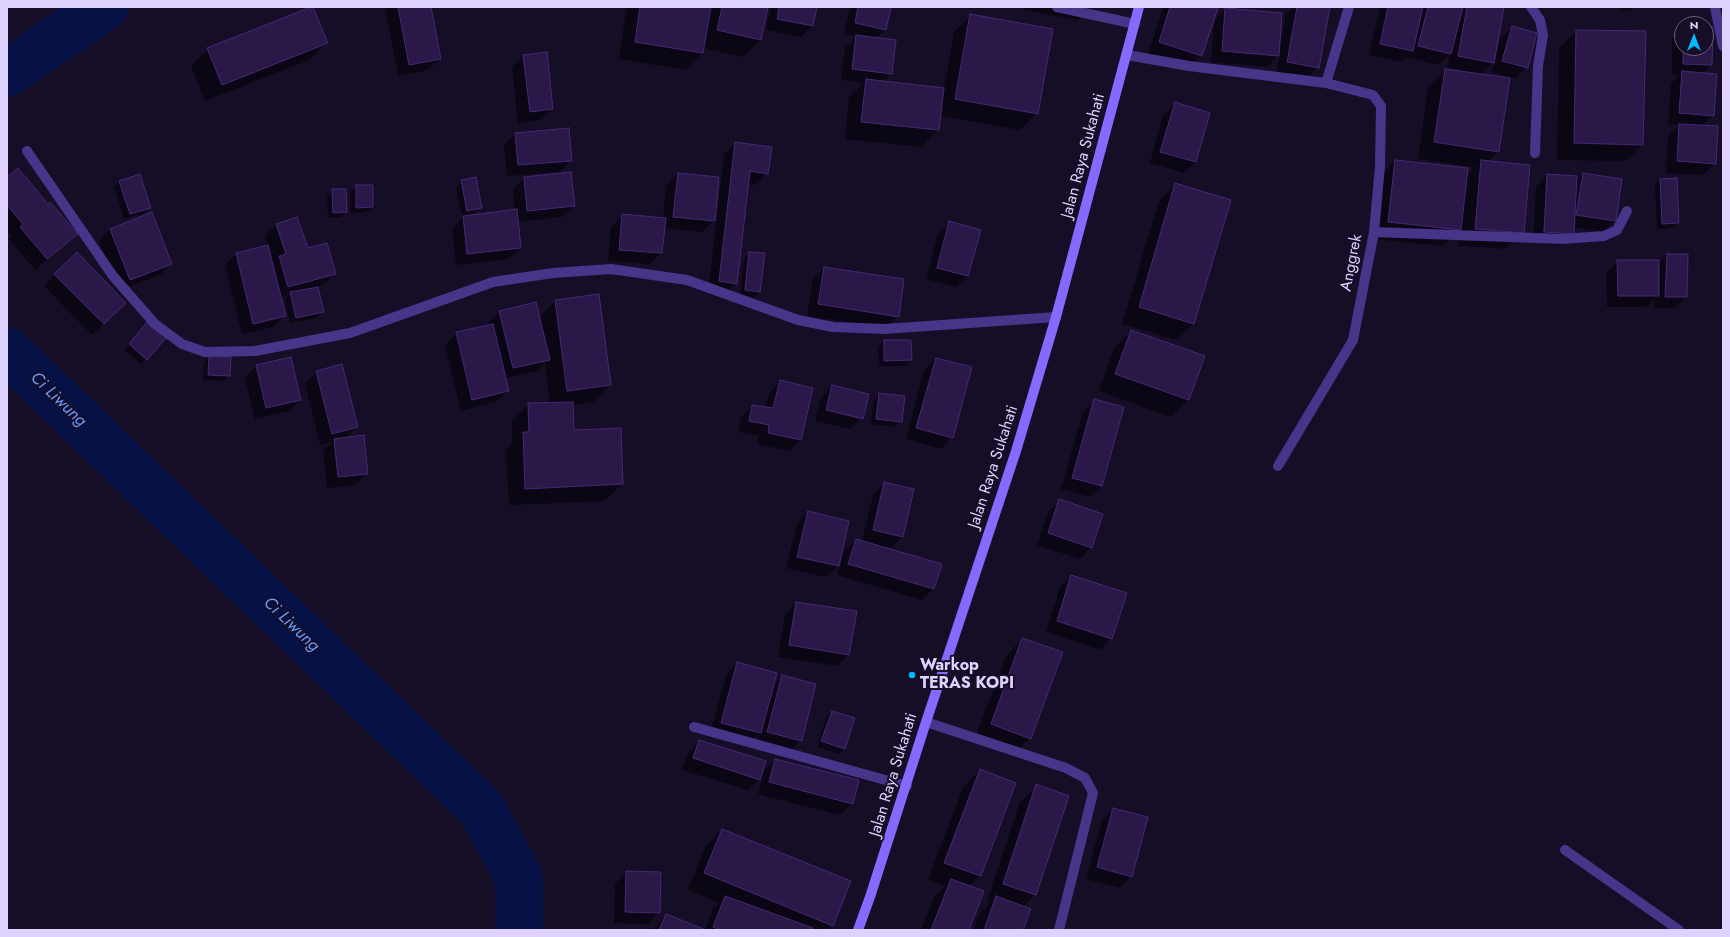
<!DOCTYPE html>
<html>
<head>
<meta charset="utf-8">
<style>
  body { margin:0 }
  #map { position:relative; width:1730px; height:937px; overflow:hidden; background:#160d26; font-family:Jost,sans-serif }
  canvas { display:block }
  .frame { position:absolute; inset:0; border:8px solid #dfd2ff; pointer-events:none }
  .north { position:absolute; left:1674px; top:16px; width:40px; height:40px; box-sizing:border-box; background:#160d26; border:1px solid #665c7d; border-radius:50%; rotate:0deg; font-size:11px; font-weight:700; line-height:16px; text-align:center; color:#dfd2ff }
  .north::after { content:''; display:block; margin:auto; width:14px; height:18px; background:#00b8fd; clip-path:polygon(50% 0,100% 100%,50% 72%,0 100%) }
</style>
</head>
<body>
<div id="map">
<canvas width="1730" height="937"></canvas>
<div class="frame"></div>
<div class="north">N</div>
</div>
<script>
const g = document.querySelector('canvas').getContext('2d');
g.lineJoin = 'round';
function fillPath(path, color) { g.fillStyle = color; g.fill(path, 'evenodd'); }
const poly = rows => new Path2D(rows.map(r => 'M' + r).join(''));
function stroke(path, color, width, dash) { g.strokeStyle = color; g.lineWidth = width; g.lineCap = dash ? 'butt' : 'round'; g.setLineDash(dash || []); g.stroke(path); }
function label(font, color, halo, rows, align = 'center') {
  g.font = font + ' Jost,sans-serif'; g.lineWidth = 4; g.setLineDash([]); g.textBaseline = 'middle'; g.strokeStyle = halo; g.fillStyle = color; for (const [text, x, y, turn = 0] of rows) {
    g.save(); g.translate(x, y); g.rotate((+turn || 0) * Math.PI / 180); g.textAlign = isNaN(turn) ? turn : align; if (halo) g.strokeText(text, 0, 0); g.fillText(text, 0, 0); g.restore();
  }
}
fillPath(poly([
  [385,7,430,7,440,59,428,70,398,76],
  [629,7,767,7,760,40,743,57,703,48,702,53,685,70,619,59,626,10],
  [771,7,816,7,812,26,801,37,766,30],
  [850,7,890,7,885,29,876,39,891,74,882,82,944,89,954,32,971,15,1037,113,1020,130,940,116,938,130,921,147,845,139,849,97,864,83,841,80,845,48,856,37,844,34],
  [1024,7,1093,7,1079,20,1023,10],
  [1163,7,1216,8,1201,56,1189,67,1148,54],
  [1294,7,1329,7,1318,67,1306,79,1276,74,1279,54,1267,67,1211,62,1214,21,1225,9,1280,49,1286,14],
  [1380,7,1462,7,1462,9,1463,7,1497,7,1494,56,1496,56,1500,39,1512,27,1527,67,1515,79,1491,72,1495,61,1480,75,1498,151,1488,162,1523,233,1506,249,1458,246,1460,230,1443,246,1372,239,1378,178,1395,161,1466,176,1475,167,1418,159,1428,87,1445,70,1474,74,1475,73,1447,67,1450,54,1438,65,1406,57,1401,62,1369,55],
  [1616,7,1635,7,1630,12],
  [1706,28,1711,64,1702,74,1713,115,1702,126,1715,163,1703,175,1666,173,1668,136,1679,125,1668,124,1671,84,1679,75,1672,75,1672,39,1682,29,1682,48,1706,48],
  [1576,31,1643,144,1626,161,1557,160,1559,48],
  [326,43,309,60,205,101,191,66,208,49],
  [523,56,552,109,541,120,518,123,512,67],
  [1175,104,1209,113,1195,162,1184,173,1150,163,1163,115],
  [568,129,571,160,560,172,507,176,504,145,515,134],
  [735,143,767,173,756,185,747,184,736,283,725,295,708,293,724,154],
  [678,174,714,221,702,232,664,228,661,253,650,264,608,261,611,227,623,215,663,219,666,186],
  [1583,174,1615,220,1603,232,1573,227,1573,233,1561,245,1533,243,1536,187,1547,175,1576,182],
  [7,178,48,205,76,234,35,270,9,239,12,236,7,230],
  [524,178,574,206,562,217,517,222,520,247,509,259,456,265,452,228,463,217,515,211,513,189],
  [1660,180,1678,223,1673,228,1657,229,1655,185],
  [120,181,150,207,144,213,124,219,114,187],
  [462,181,481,207,475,213,462,216,456,187],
  [1176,184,1194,323,1177,340,1122,324,1159,201],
  [356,186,372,186,372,207,367,212,351,213,350,192],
  [333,190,346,211,341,217,328,218,327,196],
  [296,218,307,249,334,274,323,285,317,287,322,312,317,318,290,323,285,299,290,294,281,297,285,315,274,327,242,334,225,265,236,254,268,246,265,236,276,225],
  [950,223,968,276,956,287,926,279,938,234],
  [110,229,171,263,160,275,119,290,99,241],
  [750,253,764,254,759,292,754,298,740,296,744,258],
  [1667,255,1686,297,1674,308,1654,308,1655,299,1647,307,1607,307,1606,273,1618,261,1658,264],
  [824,268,898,316,886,328,807,316,813,279],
  [55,275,113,314,92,335,44,286],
  [555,301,610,385,593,402,572,405,573,431,622,484,605,501,509,505,506,450,512,444,512,421,529,404,550,404,545,363,537,371,505,378,508,391,496,402,461,411,445,345,457,333,489,326,488,323,499,312,539,318],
  [142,329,146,359,141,364,124,350],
  [1131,331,1203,357,1188,400,1171,417,1099,391,1114,348],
  [884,341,911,360,905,366,879,366,878,347],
  [209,357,229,376,223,381,203,380,204,363],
  [290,358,300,400,289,411,255,419,245,378,256,366],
  [936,359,952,437,941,449,906,439,924,370],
  [317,372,357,427,346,438,367,474,355,485,327,488,323,451,332,442,320,445,305,383],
  [780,381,801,440,789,451,757,444,759,436,738,432,741,417,752,406,765,408,769,393],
  [832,386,862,418,850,429,815,421,821,398],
  [880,394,901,421,895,427,871,424,874,400],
  [1094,401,1101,486,1090,497,1061,489,1083,412],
  [884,483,902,537,891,548,884,547,883,548,933,589,922,600,837,575,844,551,856,540,862,542,873,495],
  [1060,501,1091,547,1080,559,1037,545,1048,512],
  [808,512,848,521,838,566,826,577,786,568,797,523],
  [1072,576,1111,638,1100,650,1046,632,1060,587],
  [796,603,848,655,837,666,778,657,785,614],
  [1022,639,1030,738,1013,755,974,741,1006,656],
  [737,663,772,687,782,676,801,740,790,752,756,744,759,733,749,744,710,734,726,675],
  [832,712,844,748,839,754,817,747,826,717],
  [699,741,759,779,748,790,682,770,688,753],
  [775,760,852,803,840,815,758,794,764,771],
  [980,770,980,875,969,887,968,930,921,930,934,897,945,886,928,880,963,787],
  [1037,786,1035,894,1023,907,1022,930,974,930,979,914,991,902,987,901,1020,802],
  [1114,809,1131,876,1120,888,1086,879,1102,820],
  [722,830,832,925,827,930,705,930,713,908,719,903,688,890,705,847],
  [626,872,659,912,648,924,614,923,615,884],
  [666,915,703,930,653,930]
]), '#0007');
stroke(poly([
  [7,73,104,7],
  [7,351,481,808,519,877,519,930]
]), '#061246', 48);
const building = poly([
  [311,7,313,7,328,43,222,85,207,48,311,7],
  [398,7,431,7,441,59,409,65,398,7],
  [640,7,711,7,703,53,635,42,640,7],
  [722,7,768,7,761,40,717,30,722,7],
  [779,7,817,7,813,26,777,19,779,7],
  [858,7,891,7,886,30,855,23,858,7],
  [1170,7,1218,8,1202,56,1159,42,1170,7],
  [1297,7,1330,7,1319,68,1287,62,1297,7],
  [1388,7,1423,7,1413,51,1380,44,1388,7],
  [1428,7,1463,7,1451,54,1418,46,1428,7],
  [1467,7,1504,7,1494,63,1458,56,1467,7],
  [1225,8,1282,13,1279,56,1222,51,1225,8],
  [970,14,1053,29,1038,114,955,99,970,14],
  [1512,26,1537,33,1528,68,1502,61,1512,26],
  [1706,27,1713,27,1712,65,1683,64,1683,48,1706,48,1706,27],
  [1576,30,1646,31,1643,145,1574,143,1576,30],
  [856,35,896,40,892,74,852,69,856,35],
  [547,52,553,109,530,112,523,55,547,52],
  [1445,69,1510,78,1499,152,1434,142,1445,69],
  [1682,71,1717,74,1714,116,1679,113,1682,71],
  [866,79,944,88,939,130,861,122,866,79],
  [1175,102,1210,113,1196,162,1160,152,1175,102],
  [1679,124,1718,126,1716,164,1677,161,1679,124],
  [569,128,572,161,518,165,515,133,569,128],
  [735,142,772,147,768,174,750,171,737,284,719,281,735,142],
  [1395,160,1468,168,1461,230,1388,222,1395,160],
  [1481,160,1530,165,1524,233,1475,229,1481,160],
  [18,168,48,204,50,202,78,234,47,259,20,227,23,224,7,205,7,177,18,168],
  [571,172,575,206,527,211,524,177,571,172],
  [678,173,719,177,715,221,673,217,678,173],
  [1583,173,1622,179,1616,221,1576,215,1583,173],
  [140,174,151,208,130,214,119,181,140,174],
  [1547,174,1577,176,1574,234,1544,232,1547,174],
  [476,177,482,208,467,211,461,180,476,177],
  [1677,178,1679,223,1662,224,1660,179,1677,178],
  [1175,183,1231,200,1194,324,1139,307,1175,183],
  [356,185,373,185,373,207,356,208,356,185],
  [332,189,346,189,347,212,333,213,332,189],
  [517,209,521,248,467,254,463,216,517,209],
  [152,212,172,264,130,280,110,229,152,212],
  [622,214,666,218,662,253,619,250,622,214],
  [297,217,308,248,327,243,336,274,288,287,279,256,286,254,276,224,297,217],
  [949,221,981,230,968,276,937,268,949,221],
  [268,245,286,316,253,324,236,253,268,245],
  [77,252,126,303,104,324,54,274,77,252],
  [749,252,765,253,760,292,745,290,749,252],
  [1667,254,1688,254,1687,297,1665,297,1667,254],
  [1617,260,1659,260,1659,296,1618,296,1617,260],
  [824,267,904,279,899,317,818,304,824,267],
  [318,287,324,312,296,318,290,292,318,287],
  [599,294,611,385,567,391,555,300,599,294],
  [536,302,550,360,513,368,499,311,536,302],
  [147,322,166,338,147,360,129,344,147,322],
  [493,324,509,391,472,400,456,332,493,324],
  [1131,330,1205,356,1189,400,1115,374,1131,330],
  [884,340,911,340,912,360,884,361,884,340],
  [209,356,231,357,230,376,208,375,209,356],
  [291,357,301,400,266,408,256,365,291,357],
  [936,358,972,367,953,438,916,428,936,358],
  [342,364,358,427,332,434,316,371,342,364],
  [780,380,813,388,801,440,768,433,769,425,749,421,752,405,773,408,780,380],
  [832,385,869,394,863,419,826,410,832,385],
  [879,393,905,396,902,422,876,419,879,393],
  [1094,399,1124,407,1102,486,1072,478,1094,399],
  [573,402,574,430,621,428,623,484,525,489,523,432,529,432,528,403,573,402],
  [364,435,368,474,338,477,334,439,364,435],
  [884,482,914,489,903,537,873,530,884,482],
  [1059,499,1103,514,1092,548,1048,533,1059,499],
  [808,511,849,521,839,566,797,557,808,511],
  [856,539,942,564,934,589,848,564,856,539],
  [1071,575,1127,593,1112,639,1057,621,1071,575],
  [796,602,857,611,849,655,789,645,796,602],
  [1022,638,1063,652,1031,739,991,724,1022,638],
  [737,662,777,673,761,733,721,723,737,662],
  [782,675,816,684,802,741,767,732,782,675],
  [832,711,855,718,845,749,821,741,832,711],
  [699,740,766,761,760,780,693,758,699,740],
  [775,759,859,780,853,804,769,782,775,759],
  [980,769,1016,783,981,876,944,863,980,769],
  [1036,784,1069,796,1036,895,1003,884,1036,784],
  [1113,808,1148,817,1132,877,1097,867,1113,808],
  [722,829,851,881,833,926,704,873,722,829],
  [626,871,661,872,660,913,625,912,626,871],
  [951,879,984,891,969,930,931,930,951,879],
  [725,896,813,928,813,930,721,930,713,927,725,896],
  [996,896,1031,909,1023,930,984,930,996,896],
  [666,914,706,930,659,930,666,914]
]);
fillPath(building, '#2a1848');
stroke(building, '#452876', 1);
stroke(poly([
  [1057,7,1135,24],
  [1531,7,1540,20,1543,35,1538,66,1535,153],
  [1715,7,1723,46],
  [1127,55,1189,66,1326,83,1373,95,1381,106,1380,166,1374,232,1353,340,1278,466],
  [1326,83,1349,7],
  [27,151,113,276,155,324,182,344,205,352,255,351,350,333,493,282,553,273,611,269,687,280,798,320,833,327,884,329,1056,317],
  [1374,232,1562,239,1604,236,1617,230,1627,211],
  [926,722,1066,768,1085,778,1093,793,1059,930],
  [694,727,907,786],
  [1565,850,1679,930]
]), '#463589', 10);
stroke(poly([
  [858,930,870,897,926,722,1016,451,1056,317,1139,7]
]), '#8769ff', 10);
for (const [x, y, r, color] of [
  [912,675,4,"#00b8fd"]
]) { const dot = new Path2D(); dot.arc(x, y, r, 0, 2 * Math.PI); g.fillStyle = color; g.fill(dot); stroke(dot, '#160d26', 1.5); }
label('16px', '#dfd2ff', '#160d26', [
  ["Jalan Raya Sukahati",1084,156,-75],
  ["Anggrek",1352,263,-79],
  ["Jalan Raya Sukahati",994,467,-72],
  ["Jalan Raya Sukahati",894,775,-73]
]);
label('bold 16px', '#dfd2ff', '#160d26', [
  ["Warkop",920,666],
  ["TERAS KOPI",920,684]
], 'left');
label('italic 17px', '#609aff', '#160d26', [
  ["Ci Liwung",58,400,44],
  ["Ci Liwung",291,625,44]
]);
</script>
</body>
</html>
